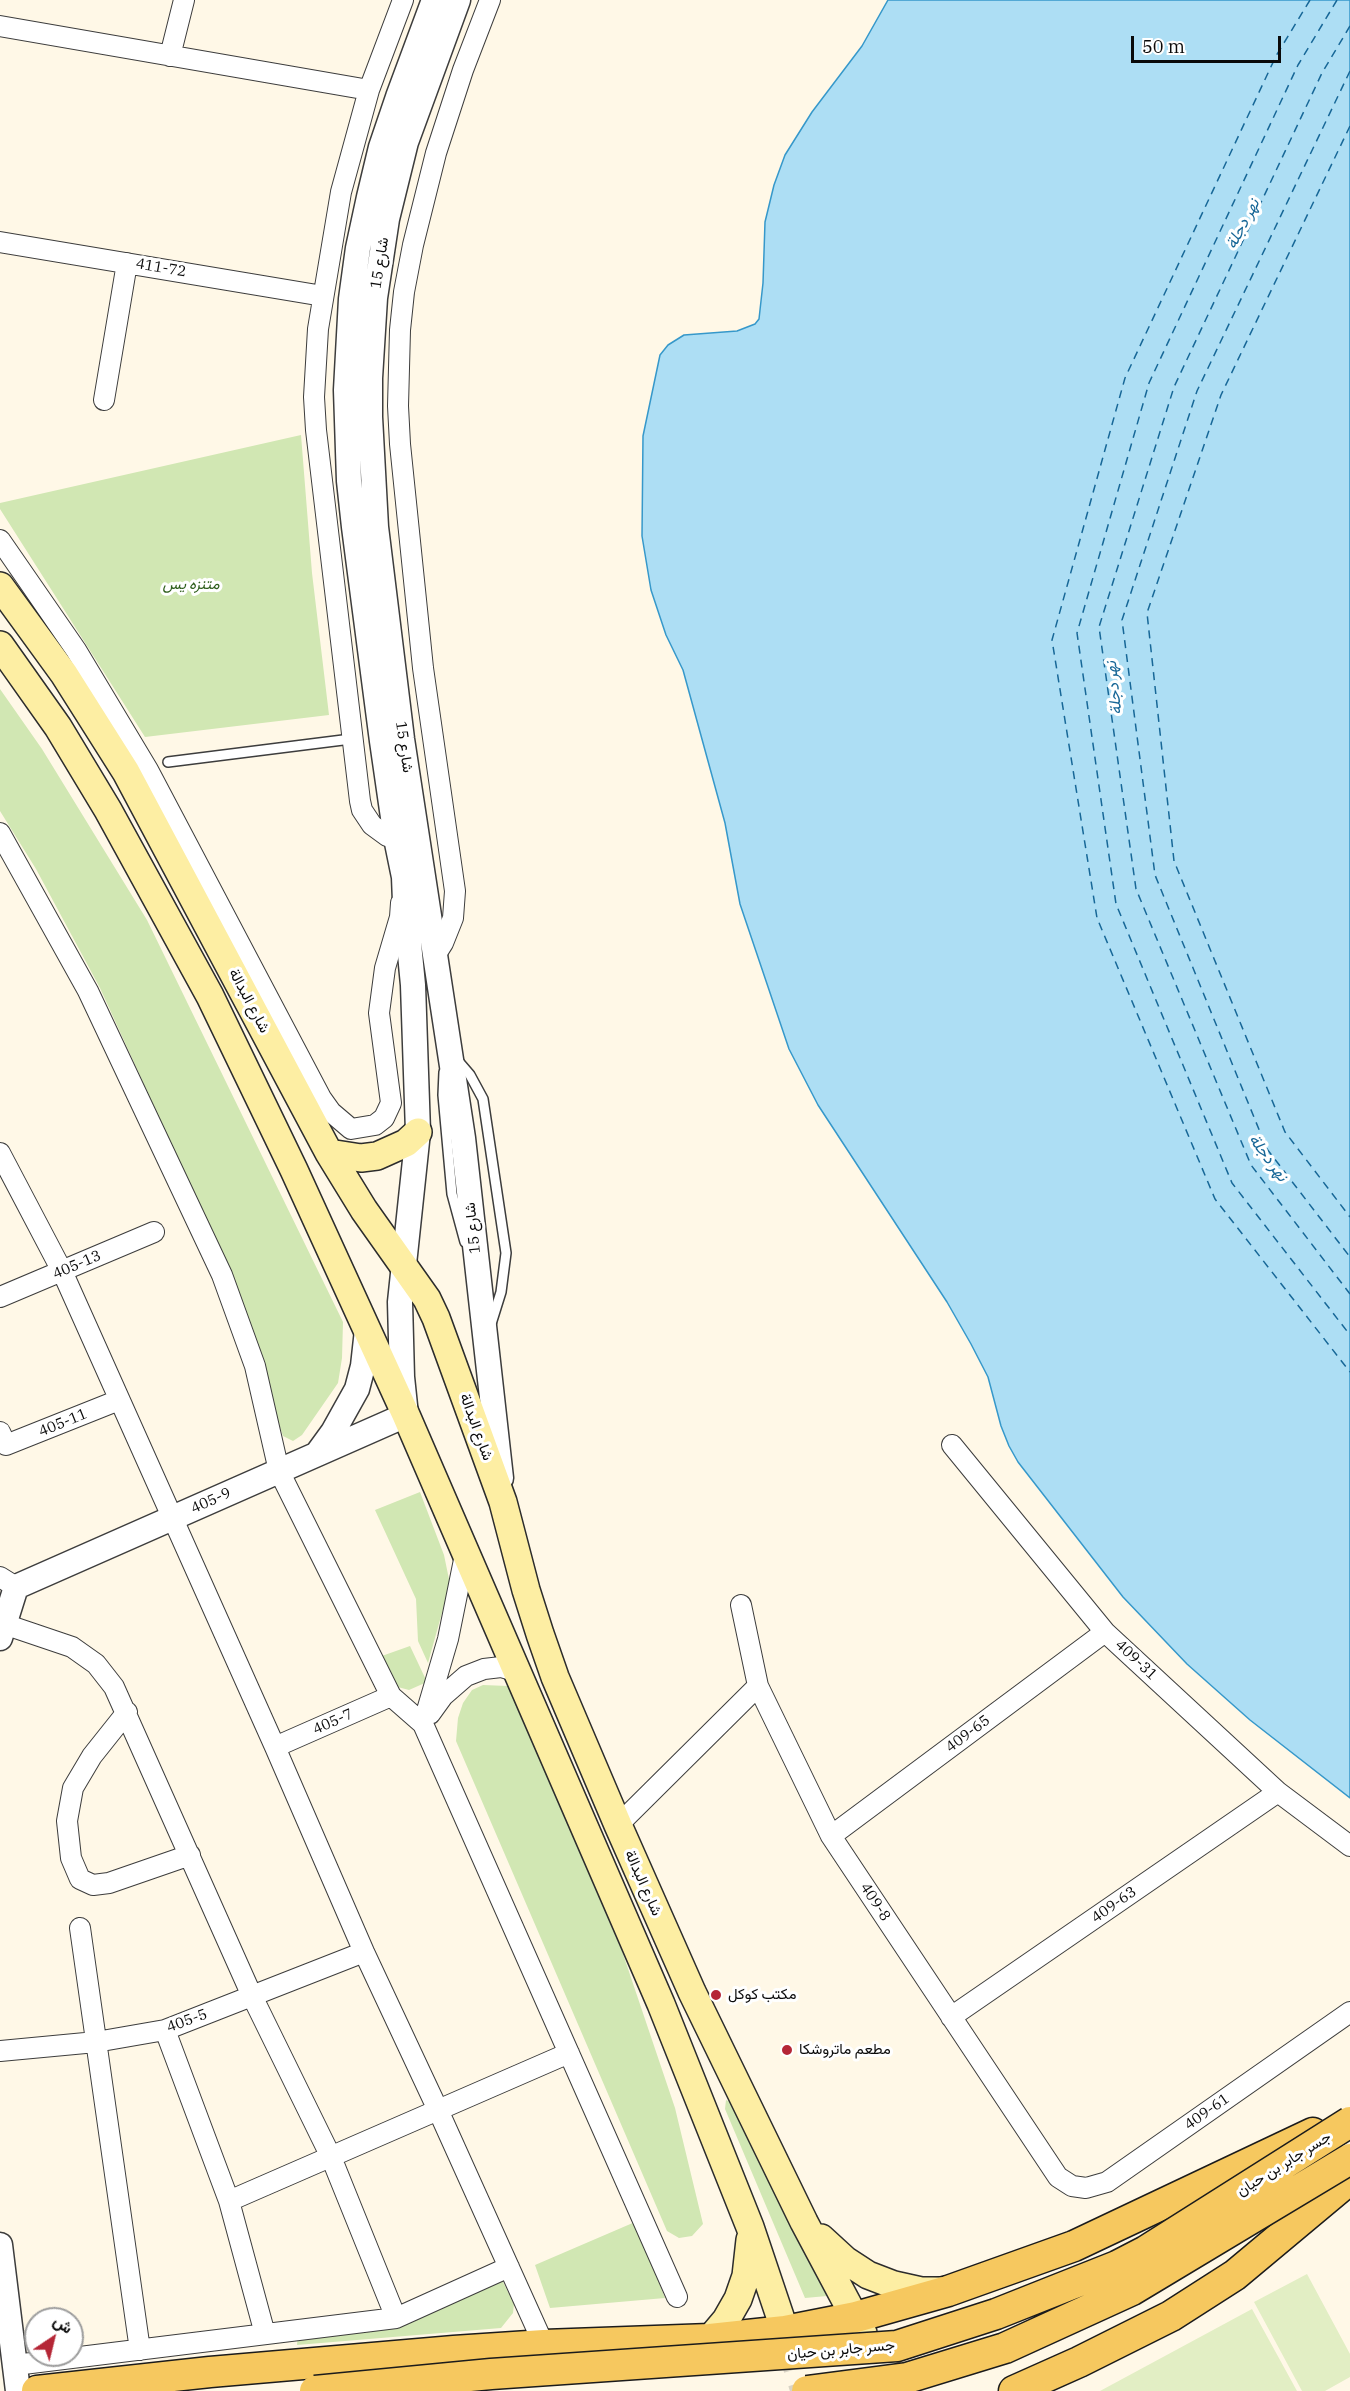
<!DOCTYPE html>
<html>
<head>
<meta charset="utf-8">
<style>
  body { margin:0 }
  #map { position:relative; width:1350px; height:2391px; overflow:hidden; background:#fff8e7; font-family:"IBM Plex Serif",Vazirmatn,serif }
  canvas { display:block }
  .north { position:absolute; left:24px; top:2307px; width:60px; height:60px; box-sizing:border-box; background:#fff; border:2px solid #9d9d9d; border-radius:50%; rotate:35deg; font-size:16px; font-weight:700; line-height:24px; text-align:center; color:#0a0a0a }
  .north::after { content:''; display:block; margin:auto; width:21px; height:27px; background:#b52636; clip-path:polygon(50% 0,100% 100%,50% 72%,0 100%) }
  .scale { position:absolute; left:1131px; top:36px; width:150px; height:27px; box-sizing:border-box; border:3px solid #0a0a0a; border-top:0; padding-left:8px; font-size:18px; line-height:21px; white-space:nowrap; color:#0a0a0a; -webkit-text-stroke:4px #fff; paint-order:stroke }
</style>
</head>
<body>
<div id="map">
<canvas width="1350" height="2391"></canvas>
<div class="north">ش</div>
<div class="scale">50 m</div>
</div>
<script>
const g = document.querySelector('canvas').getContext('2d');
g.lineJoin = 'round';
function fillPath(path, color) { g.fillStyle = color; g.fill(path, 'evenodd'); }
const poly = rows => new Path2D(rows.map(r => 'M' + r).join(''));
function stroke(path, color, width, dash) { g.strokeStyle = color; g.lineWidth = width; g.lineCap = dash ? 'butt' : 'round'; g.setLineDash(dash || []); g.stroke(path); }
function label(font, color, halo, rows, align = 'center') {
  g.font = font + ' "IBM Plex Serif",Vazirmatn,serif'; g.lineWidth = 6; g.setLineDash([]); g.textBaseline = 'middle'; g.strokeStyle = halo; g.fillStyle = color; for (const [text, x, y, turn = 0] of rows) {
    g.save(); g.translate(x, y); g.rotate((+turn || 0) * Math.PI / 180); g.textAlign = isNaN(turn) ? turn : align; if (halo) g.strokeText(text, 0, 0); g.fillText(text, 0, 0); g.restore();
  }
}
fillPath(poly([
  [301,435,312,573,329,715,145,737,0,509,0,503],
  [0,689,42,749,147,920,343,1322,342,1358,338,1383,302,1435,293,1441,283,1436,219,1249,100,988,36,869,0,811],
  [420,1492,444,1555,450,1584,428,1663,418,1641,416,1599,375,1510],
  [410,1646,427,1682,409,1690,394,1686,379,1657],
  [483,1685,508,1686,622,1951,675,2108,703,2224,692,2236,679,2238,667,2231,456,1741,458,1718,463,1703,472,1690],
  [726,2100,735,2104,827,2296,805,2298,725,2109],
  [635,2222,665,2298,550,2308,535,2265],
  [502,2280,514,2304,513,2313,501,2328,297,2345,298,2335]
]), '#d1e7b3');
fillPath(poly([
  [1307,2274,1350,2354,1350,2377,1325,2391,1302,2391,1254,2302],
  [1252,2309,1297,2391,1100,2391]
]), '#e2eec4');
const water = poly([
  [888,0,1350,0,1350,1798,1250,1720,1187,1664,1123,1597,1018,1462,1009,1446,1001,1426,988,1377,971,1344,947,1302,818,1105,789,1049,740,904,725,823,683,670,666,635,651,590,642,536,643,436,660,355,668,345,684,335,737,331,755,324,759,319,763,283,765,222,774,185,785,155,812,112,862,46,888,0]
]);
fillPath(water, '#addef4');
stroke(water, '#3698ca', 1.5);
stroke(poly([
  [1310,0,1276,56,1125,378,1052,640,1097,918,1215,1199,1350,1372],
  [1337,0,1298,65,1149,383,1077,633,1116,904,1232,1183,1350,1335],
  [1350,26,1322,73,1174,387,1099,627,1136,889,1251,1165,1350,1294],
  [1350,71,1197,391,1122,620,1155,875,1267,1149,1350,1257],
  [1350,126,1221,395,1147,613,1174,861,1285,1132,1350,1217]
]), '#176797', 1.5, [8, 6]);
stroke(poly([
  [789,2343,804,2391]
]), '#dad4c6', 27, [27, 14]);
const service = poly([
  [168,762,351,739],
  [458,1061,470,1075,483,1099,506,1253,501,1292,491,1324],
  [444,1072,443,1095,452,1194,465,1242]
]);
const minor = poly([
  [0,26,369,90],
  [170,56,184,0],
  [0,242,323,296],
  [104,400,127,263],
  [0,540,76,650,148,770,321,1098,331,1112,351,1129,375,1125,384,1118,391,1103,379,1013,385,968,400,917,401,903],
  [0,833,88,991,222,1275,255,1366,279,1471,391,1696,423,1724,677,2297],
  [396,838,387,836,372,825,362,810,360,801,316,430,314,397,318,329,341,192,369,90,403,0],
  [436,954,443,943,453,918,455,891,423,668,400,444,398,406,400,330,404,292,413,245,436,153,463,70,490,0],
  [0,1153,62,1271,275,1747,364,1952,438,2110,544,2345],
  [0,1297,154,1232],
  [0,1432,6,1445,119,1400],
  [952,1445,1105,1632,1278,1792,1350,1846],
  [0,1577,16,1587],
  [741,1605,758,1686,831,1836,1058,2177,1072,2186,1086,2188,1107,2182,1350,2012],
  [4,1624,72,1647,96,1664,114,1687,252,1996,331,2157,396,2318],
  [127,1712,92,1756,73,1788,67,1821,71,1858,80,1879,93,1885,109,1883,190,1855],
  [430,1714,443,1696,466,1676,484,1669,501,1667,518,1672],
  [423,1724,448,1639,465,1555],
  [275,1747,391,1696],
  [618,1825,758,1686],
  [831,1836,1105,1632],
  [80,1928,140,2350],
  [951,2017,1278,1792],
  [165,2030,229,2201,265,2334],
  [0,2051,96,2042,165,2030,364,1952],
  [229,2201,569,2053],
  [15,2365,396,2318,509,2267]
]);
const tertiary = poly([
  [458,0,406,142,387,219,375,298,370,378,370,417,376,527,402,739,463,1138,501,1478],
  [317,1454,333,1432,357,1389,363,1366,367,1330],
  [0,1638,16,1587,406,1415,402,1377,400,1302,418,1132,413,985,405,902,404,877,396,838,382,741,354,527,349,481,346,390,351,299,358,248,369,197,381,147,398,97,434,0],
  [0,2245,18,2391]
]);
const secondary = poly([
  [0,586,64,674,126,772,329,1153,364,1210,427,1299,436,1318,503,1502,526,1590,540,1634,555,1677,618,1825,692,1992,804,2222,863,2333],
  [0,645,58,727,108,810,210,996,294,1170,406,1415,661,2004,750,2227,789,2343],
  [329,1153,361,1158,377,1156,406,1143,418,1132],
  [821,2238,845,2260,868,2275,894,2285,921,2291,941,2291],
  [710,2339,726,2320,738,2299,746,2276,750,2240]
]);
const primary = poly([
  [37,2391,210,2372,454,2351,544,2345,710,2339,785,2331,856,2317,948,2291,1074,2246,1313,2133],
  [1014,2391,1079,2362,1171,2316,1235,2275,1350,2179]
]);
stroke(service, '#3d3d3d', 12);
stroke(minor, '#3d3d3d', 22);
stroke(tertiary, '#3d3d3d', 27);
stroke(secondary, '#2c2c2c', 30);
stroke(primary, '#1b1b1b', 33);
stroke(service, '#fff', 9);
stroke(minor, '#fff', 20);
stroke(tertiary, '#fff', 24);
stroke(secondary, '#fdeea3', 27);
stroke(primary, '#f6c85f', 30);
const primaryBridge = poly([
  [315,2391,491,2374,897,2346,996,2314,1117,2266,1146,2251,1350,2122],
  [807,2391,907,2378,1005,2348,1132,2290,1350,2159]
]);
stroke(primaryBridge, '#1b1b1b', 33, []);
stroke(primaryBridge, '#f6c85f', 30);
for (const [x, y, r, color] of [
  [716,1995,6,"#b52636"],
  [787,2050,6,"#b52636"]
]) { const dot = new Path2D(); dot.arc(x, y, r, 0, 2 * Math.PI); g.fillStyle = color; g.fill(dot); stroke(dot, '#fff', 2); }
label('15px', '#0a0a0a', '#fff', [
  ["شارع 15",380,263,-81],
  ["411-72",161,268,10],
  ["شارع 15",404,747,82],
  ["شارع البدالة",249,1001,62],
  ["شارع 15",473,1228,-96],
  ["405-13",77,1265,-23],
  ["405-11",63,1423,-22],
  ["شارع البدالة",476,1427,70],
  ["405-9",211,1501,-24],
  ["409-31",1136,1660,43],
  ["405-7",333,1722,-24],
  ["409-65",968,1734,-37],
  ["شارع البدالة",643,1883,66],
  ["409-8",875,1902,57],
  ["409-63",1114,1905,-35],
  ["405-5",187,2021,-20],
  ["409-61",1207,2112,-35],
  ["جسر جابر بن حيان",1284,2164,-32],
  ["جسر جابر بن حيان",841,2350,-5]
]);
label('italic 15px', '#2f5f1d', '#fff', [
  ["متنزه يس",191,585]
]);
label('15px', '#0a0a0a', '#fff', [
  ["مكتب كوكل",728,1995],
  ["مطعم ماتروشكا",799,2050]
], 'left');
label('italic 16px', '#176797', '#fff', [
  ["نهر دجلة",1243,224,-62],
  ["نهر دجلة",1114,688,-96],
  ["نهر دجلة",1268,1158,54]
]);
</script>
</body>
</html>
